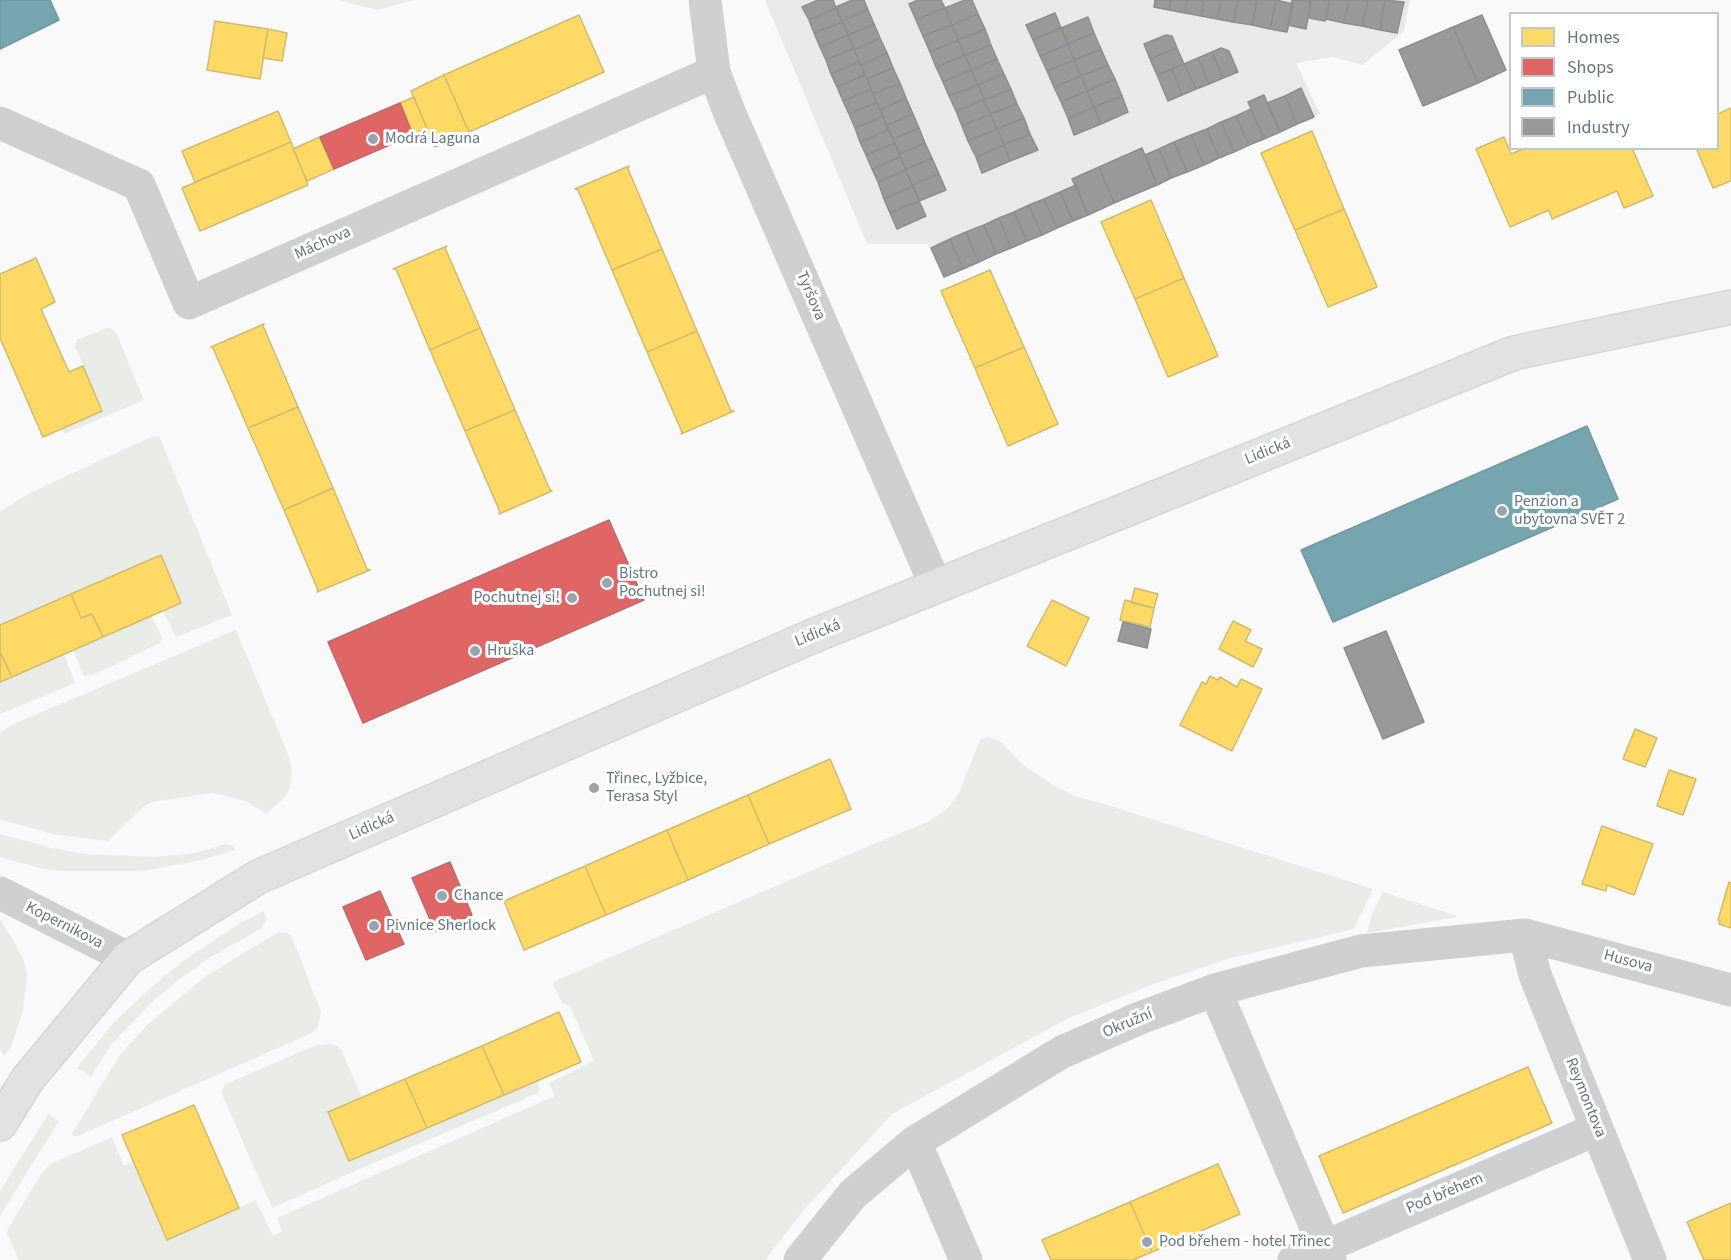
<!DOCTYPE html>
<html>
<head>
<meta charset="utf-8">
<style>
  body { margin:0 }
  #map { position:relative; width:1731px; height:1260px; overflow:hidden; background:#f9f9f9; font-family:"Source Sans 3",sans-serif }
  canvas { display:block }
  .legend { position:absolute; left:1509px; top:12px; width:210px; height:138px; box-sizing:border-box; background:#fff; border:2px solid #c1c8cd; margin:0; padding:8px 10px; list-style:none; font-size:18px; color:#657683 }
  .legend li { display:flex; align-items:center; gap:12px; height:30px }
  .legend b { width:30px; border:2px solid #c1c8cd }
</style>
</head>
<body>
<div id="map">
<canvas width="1731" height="1260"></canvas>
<ul class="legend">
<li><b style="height:16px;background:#ffd966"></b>Homes</li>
<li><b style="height:16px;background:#e06666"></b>Shops</li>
<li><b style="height:16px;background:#76a5af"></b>Public</li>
<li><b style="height:16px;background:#999"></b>Industry</li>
</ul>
</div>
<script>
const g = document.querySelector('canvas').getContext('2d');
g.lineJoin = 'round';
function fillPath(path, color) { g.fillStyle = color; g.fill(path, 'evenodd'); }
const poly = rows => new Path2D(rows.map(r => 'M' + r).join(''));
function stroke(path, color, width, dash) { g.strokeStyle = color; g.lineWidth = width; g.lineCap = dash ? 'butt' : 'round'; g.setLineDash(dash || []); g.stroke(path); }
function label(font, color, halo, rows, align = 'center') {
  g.font = font + ' "Source Sans 3",sans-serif'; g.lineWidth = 6; g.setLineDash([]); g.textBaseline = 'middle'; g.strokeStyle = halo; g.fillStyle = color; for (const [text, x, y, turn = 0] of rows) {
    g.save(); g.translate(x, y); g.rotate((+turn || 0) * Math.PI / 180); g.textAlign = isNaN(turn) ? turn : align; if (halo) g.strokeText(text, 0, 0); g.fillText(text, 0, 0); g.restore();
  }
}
fillPath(poly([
  [765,0,1410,0,1404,31,1362,65,1333,57,1296,63,1320,114,944,277,928,244,867,244]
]), '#e8e9e9');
fillPath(poly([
  [338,0,414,0,377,10],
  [107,328,111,328,116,333,144,400,64,434,62,429,102,410,75,346,77,340],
  [158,436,160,438,232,615,176,637,163,611,181,603,160,556,0,625,0,511,34,491,151,437],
  [151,616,162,637,160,643,93,675,85,676,83,674,73,650],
  [236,630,288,754,292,772,290,788,284,798,266,814,250,803,228,796,211,793,152,802,143,807,108,841,52,834,0,819,0,733,2,731,18,722],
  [64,654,75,683,0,714,0,682],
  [989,737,1000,741,1023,765,1051,784,1075,796,1101,803,1373,889,1354,929,1227,959,1151,985,1069,1018,892,1114,803,1211,765,1260,19,1260,7,1234,8,1228,44,1170,51,1164,112,1137,124,1166,134,1161,167,1239,256,1200,273,1236,282,1231,277,1218,555,1096,549,1083,594,1061,570,1006,562,1003,553,985,553,982,864,848,930,821,947,809,959,793,980,740],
  [0,834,52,848,85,854,154,857,195,853,226,844,233,846,235,850,202,860,142,871,63,871,40,868,0,857],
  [1383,892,1457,916,1458,917,1367,933,1372,914],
  [264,911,267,919,262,928,209,958,181,978,153,1001,110,1046,91,1077,77,1068,114,1022,154,985,182,962,242,922],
  [0,919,17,946,24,961,27,976,23,1010,11,1047,4,1056,0,1048],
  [283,932,289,934,293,940,321,1012,318,1027,312,1033,78,1136,71,1135,120,1055,147,1025,206,976,275,934],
  [329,1044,338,1046,342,1051,362,1097,328,1112,349,1161,537,1081,540,1091,536,1094,348,1174,272,1208,222,1094,223,1088,226,1084,316,1045],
  [48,1114,59,1121,0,1216,0,1191]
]), '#e8ebe6');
const homes = poly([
  [579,15,604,72,469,132,444,75,579,15],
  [215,21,268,29,260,79,207,70,215,21],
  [268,29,287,33,282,61,263,58,268,29],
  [444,75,469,132,435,147,411,91,444,75],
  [414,97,427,128,413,135,400,103,414,97],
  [1731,108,1731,181,1713,188,1696,148,1718,148,1718,114,1731,108],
  [278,111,291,142,195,182,182,151,278,111],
  [1312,131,1344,209,1295,230,1261,153,1312,131],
  [320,137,334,169,307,181,293,149,320,137],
  [1504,137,1511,154,1525,148,1632,148,1653,196,1624,208,1617,191,1552,219,1549,210,1510,227,1476,149,1504,137],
  [291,142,308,185,200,231,182,188,291,142],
  [629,166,628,169,662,249,612,270,578,190,575,189,629,166],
  [1151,200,1184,278,1135,299,1101,222,1151,200],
  [1344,209,1377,287,1328,307,1295,230,1344,209],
  [447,246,445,248,480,328,430,350,396,269,393,269,447,246],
  [662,249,697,331,647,352,612,270,662,249],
  [36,258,55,302,41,309,69,372,83,366,102,411,43,437,0,338,0,274,36,258],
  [990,270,1024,347,975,368,941,291,990,270],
  [1184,278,1218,356,1168,377,1135,299,1184,278],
  [264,324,263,326,298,407,248,428,213,348,211,347,264,324],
  [480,328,515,410,465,431,430,350,480,328],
  [697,331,731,411,734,411,681,434,682,432,647,352,697,331],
  [1024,347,1058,424,1008,446,975,368,1024,347],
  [298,407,333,488,284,510,248,428,298,407],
  [515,410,550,490,552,491,499,514,500,512,465,431,515,410],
  [333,488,367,569,370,570,317,592,318,590,284,510,333,488],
  [161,555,181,603,103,637,92,614,81,618,71,594,161,555],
  [1135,588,1158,594,1154,608,1131,603,1135,588],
  [71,594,81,618,92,614,103,637,12,677,0,652,0,625,71,594],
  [1052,600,1089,618,1066,666,1027,646,1052,600],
  [1125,600,1154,608,1150,627,1120,620,1125,600],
  [1233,621,1251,630,1245,641,1262,649,1253,667,1219,649,1233,621],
  [0,652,12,677,0,682,0,652],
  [1210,676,1218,680,1220,677,1237,687,1241,679,1262,689,1232,751,1180,725,1202,682,1206,684,1210,676],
  [1635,729,1657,738,1645,767,1623,759,1635,729],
  [830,759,851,809,769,844,748,795,830,759],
  [1669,770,1696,779,1683,815,1657,806,1669,770],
  [748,795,769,844,688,880,667,830,748,795],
  [1602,826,1653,844,1634,895,1607,885,1606,891,1582,884,1602,826],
  [667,830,688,880,606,915,585,866,667,830],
  [585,866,606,915,524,950,504,901,585,866],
  [1729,882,1731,883,1731,928,1719,924,1720,921,1718,920,1729,882],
  [559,1012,581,1062,504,1095,482,1046,559,1012],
  [482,1046,504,1095,427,1128,405,1079,482,1046],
  [1528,1067,1552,1123,1343,1213,1319,1156,1528,1067],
  [405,1079,427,1128,349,1161,328,1112,405,1079],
  [194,1105,239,1208,167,1240,122,1135,194,1105],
  [1218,1164,1240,1214,1152,1252,1130,1202,1218,1164],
  [1130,1202,1152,1252,1133,1260,1051,1260,1042,1240,1130,1202],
  [1731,1203,1731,1260,1704,1260,1687,1222,1731,1203]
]);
fillPath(homes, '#ffd966');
stroke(homes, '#d1bb6f', 1.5);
const shops = poly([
  [400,103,413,135,334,169,320,137,400,103],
  [609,520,644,600,363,723,328,642,609,520],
  [450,862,472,915,435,931,412,878,450,862],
  [380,891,404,944,366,960,343,907,380,891]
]);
fillPath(shops, '#e06666');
stroke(shops, '#bb6b6f', 1.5);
const public = poly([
  [0,0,50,0,59,20,0,49,0,0],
  [1587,426,1618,499,1333,622,1301,550,1587,426]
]);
fillPath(public, '#76a5af');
stroke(public, '#7197a2', 1.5);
const industry = poly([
  [818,0,833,0,836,8,809,20,802,7,818,0],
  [852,0,864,0,868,10,842,21,836,7,852,0],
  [918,0,941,0,945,8,916,20,909,4,918,0],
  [965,0,972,0,978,14,952,25,945,8,965,0],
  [1155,0,1171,0,1169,10,1154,7,1155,0],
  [1171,0,1187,0,1185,13,1169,10,1171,0],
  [1187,0,1204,0,1201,16,1185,13,1187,0],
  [1204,0,1221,0,1217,19,1201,16,1204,0],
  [1221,0,1238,0,1233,22,1217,19,1221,0],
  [1238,0,1257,0,1252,25,1233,22,1238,0],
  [1257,0,1276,0,1270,29,1252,25,1257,0],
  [1276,0,1293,4,1287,32,1270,29,1276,0],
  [1292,0,1311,1,1306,29,1288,25,1292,0],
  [1310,0,1330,0,1325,21,1309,18,1310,0],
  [1330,0,1349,0,1344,23,1326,19,1330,0],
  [1349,0,1368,0,1362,26,1344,23,1349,0],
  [1368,0,1385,0,1380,30,1362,26,1368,0],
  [1385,0,1404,2,1397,33,1380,30,1385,0],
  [836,8,842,22,814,33,809,20,836,8],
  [945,8,952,25,923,36,916,20,945,8],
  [868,10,874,24,848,35,842,21,868,10],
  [1055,13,1061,28,1033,40,1026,25,1055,13],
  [978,14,985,29,958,40,952,25,978,14],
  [1482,15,1506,70,1478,83,1453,27,1482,15],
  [1088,17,1094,33,1068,44,1061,28,1088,17],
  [842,22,848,35,820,47,814,33,842,22],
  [874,24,880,38,854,50,848,35,874,24],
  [952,25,958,40,930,52,923,36,952,25],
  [1453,27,1478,83,1423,106,1399,50,1453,27],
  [1061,28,1068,44,1040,56,1033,40,1061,28],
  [985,29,991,45,965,55,958,40,985,29],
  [1094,33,1101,49,1074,60,1068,44,1094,33],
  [848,35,854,48,826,60,820,47,848,35],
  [1166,35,1172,36,1177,48,1150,59,1144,44,1166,35],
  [880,38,887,53,861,65,854,50,880,38],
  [958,40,965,55,936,67,930,52,958,40],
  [1068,44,1074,60,1047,71,1040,56,1068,44],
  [991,45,997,59,971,70,965,55,991,45],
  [854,48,859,62,831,74,826,60,854,48],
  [1177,48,1184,64,1157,75,1150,59,1177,48],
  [1221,48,1229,51,1238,72,1223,78,1212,52,1221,48],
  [1101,49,1108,65,1081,76,1074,60,1101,49],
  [1212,52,1223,78,1209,84,1198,58,1212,52],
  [887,53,893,68,867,79,861,65,887,53],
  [965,55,971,70,943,82,936,67,965,55],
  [1198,58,1209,84,1196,89,1184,64,1198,58],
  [997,59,1004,74,978,85,971,70,997,59],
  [1074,60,1081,76,1054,87,1047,71,1074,60],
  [859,62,865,75,837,87,831,74,859,62],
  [1184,64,1196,89,1182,95,1172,69,1184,64],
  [1108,65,1115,79,1087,91,1081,76,1108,65],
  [893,68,900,83,873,94,867,79,893,68],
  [1172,69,1182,95,1168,101,1157,75,1172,69],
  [971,70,978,85,949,96,943,82,971,70],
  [1004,74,1011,89,984,100,978,85,1004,74],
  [865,75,871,89,843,101,837,87,865,75],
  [1081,76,1087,91,1061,102,1054,87,1081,76],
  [1115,79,1122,96,1094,107,1087,91,1115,79],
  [900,83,906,98,880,110,873,94,900,83],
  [978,85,984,100,956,111,949,96,978,85],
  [1301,88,1314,117,1297,124,1285,96,1301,88],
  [871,89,877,102,849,114,843,101,871,89],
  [1011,89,1017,104,990,114,984,100,1011,89],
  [1087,91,1094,107,1068,118,1061,102,1087,91],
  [1264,95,1280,132,1264,139,1248,102,1264,95],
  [1122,96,1128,112,1101,124,1094,107,1122,96],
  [1285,96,1297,124,1280,132,1267,103,1285,96],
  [906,98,913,114,887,125,880,110,906,98],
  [984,100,990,114,962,126,956,111,984,100],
  [877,102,883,116,855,128,849,114,877,102],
  [1017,104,1024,118,997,129,990,114,1017,104],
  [1094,107,1101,124,1074,135,1068,118,1094,107],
  [1251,109,1264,139,1249,145,1236,116,1251,109],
  [913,114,919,128,893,139,887,125,913,114],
  [990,114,997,129,968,141,962,126,990,114],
  [883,116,888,130,860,142,855,128,883,116],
  [1236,116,1249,145,1234,152,1221,122,1236,116],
  [1024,118,1030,134,1004,145,997,129,1024,118],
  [1221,122,1234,152,1219,158,1207,129,1221,122],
  [919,128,925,143,899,154,893,139,919,128],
  [997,129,1004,145,976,157,968,141,997,129],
  [1207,129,1219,158,1204,165,1191,135,1207,129],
  [888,130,895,143,866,155,860,142,888,130],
  [1030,134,1038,150,1010,161,1004,145,1030,134],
  [1191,135,1204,165,1187,172,1174,142,1191,135],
  [1174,142,1187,172,1171,178,1159,149,1174,142],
  [895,143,900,157,872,169,866,155,895,143],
  [925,143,932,158,906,169,899,154,925,143],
  [1004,145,1010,161,982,173,976,157,1004,145],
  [1142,148,1157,185,1114,203,1099,167,1142,148],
  [1159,149,1171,178,1157,185,1145,155,1159,149],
  [900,157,906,170,878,182,872,169,900,157],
  [932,158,939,174,912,185,906,169,932,158],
  [1099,167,1114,203,1088,215,1072,179,1099,167],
  [906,170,913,186,884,199,878,182,906,170],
  [939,174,946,190,919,201,912,185,939,174],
  [1076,185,1088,215,1073,221,1060,192,1076,185],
  [913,186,919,201,890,213,884,199,913,186],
  [1060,192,1073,221,1057,228,1044,199,1060,192],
  [1044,199,1057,228,1042,235,1029,205,1044,199],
  [919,201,926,216,897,229,890,213,919,201],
  [1029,205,1042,235,1027,241,1014,212,1029,205],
  [1014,212,1027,241,1011,248,999,218,1014,212],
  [999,218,1011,248,996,254,984,225,999,218],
  [984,225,996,254,979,262,966,232,984,225],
  [966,232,979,262,963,269,950,239,966,232],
  [950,239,963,269,944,277,931,248,950,239],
  [1123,622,1151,629,1147,648,1118,641,1123,622],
  [1386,631,1424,722,1383,739,1344,648,1386,631]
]);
fillPath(industry, '#999');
stroke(industry, '#898e92', 1.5);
const secondary = poly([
  [0,1124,27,1080,128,958,258,877,813,636,1514,353,1731,307]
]);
stroke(secondary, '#d5d6d7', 36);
stroke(poly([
  [705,0,714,72,730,114,936,586],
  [0,123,139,185,189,303,714,72],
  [0,893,128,958],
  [1525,935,1535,975,1650,1260],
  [1215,990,1330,1260],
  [915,1142,966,1260],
  [800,1260,853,1194,915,1142,1062,1052,1140,1018,1215,990,1361,951,1525,935,1731,990],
  [1294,1260,1597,1129]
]), '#cecfd0', 33);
stroke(secondary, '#e1e2e2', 33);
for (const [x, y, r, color] of [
  [373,139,6,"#99a4ac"],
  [1502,511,6,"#99a4ac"],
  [607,583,6,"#99a4ac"],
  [572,598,6,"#99a4ac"],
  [475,651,6,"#99a4ac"],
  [594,788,6,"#99a4ac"],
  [442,896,6,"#99a4ac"],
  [374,926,6,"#99a4ac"],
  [1147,1242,6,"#99a4ac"]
]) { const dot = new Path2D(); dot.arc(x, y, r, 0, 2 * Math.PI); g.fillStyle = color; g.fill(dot); stroke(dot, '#fff', 2); }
label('16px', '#657683', '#fff', [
  ["Modrá Laguna",385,139],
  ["Penzion a",1514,502],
  ["ubytovna SVĚT 2",1514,520],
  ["Bistro",619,574],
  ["Pochutnej si!",619,592],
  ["Pochutnej si!",560,598,"right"],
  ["Hruška",487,651],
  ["Třinec, Lyžbice,",606,779],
  ["Terasa Styl",606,797],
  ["Chance",454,896],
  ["Pivnice Sherlock",386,926],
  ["Pod břehem - hotel Třinec",1159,1242]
], 'left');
label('16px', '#657683', '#fff', [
  ["Máchova",323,244,-24],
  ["Tyršova",810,296,67],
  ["Lidická",1268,452,-22],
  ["Lidická",818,634,-22],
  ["Lidická",372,827,-24],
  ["Kopernikova",64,926,27],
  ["Husova",1628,962,15],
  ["Okružní",1128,1024,-23],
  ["Reymontova",1585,1098,68],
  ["Pod břehem",1445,1194,-23]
]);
</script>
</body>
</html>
